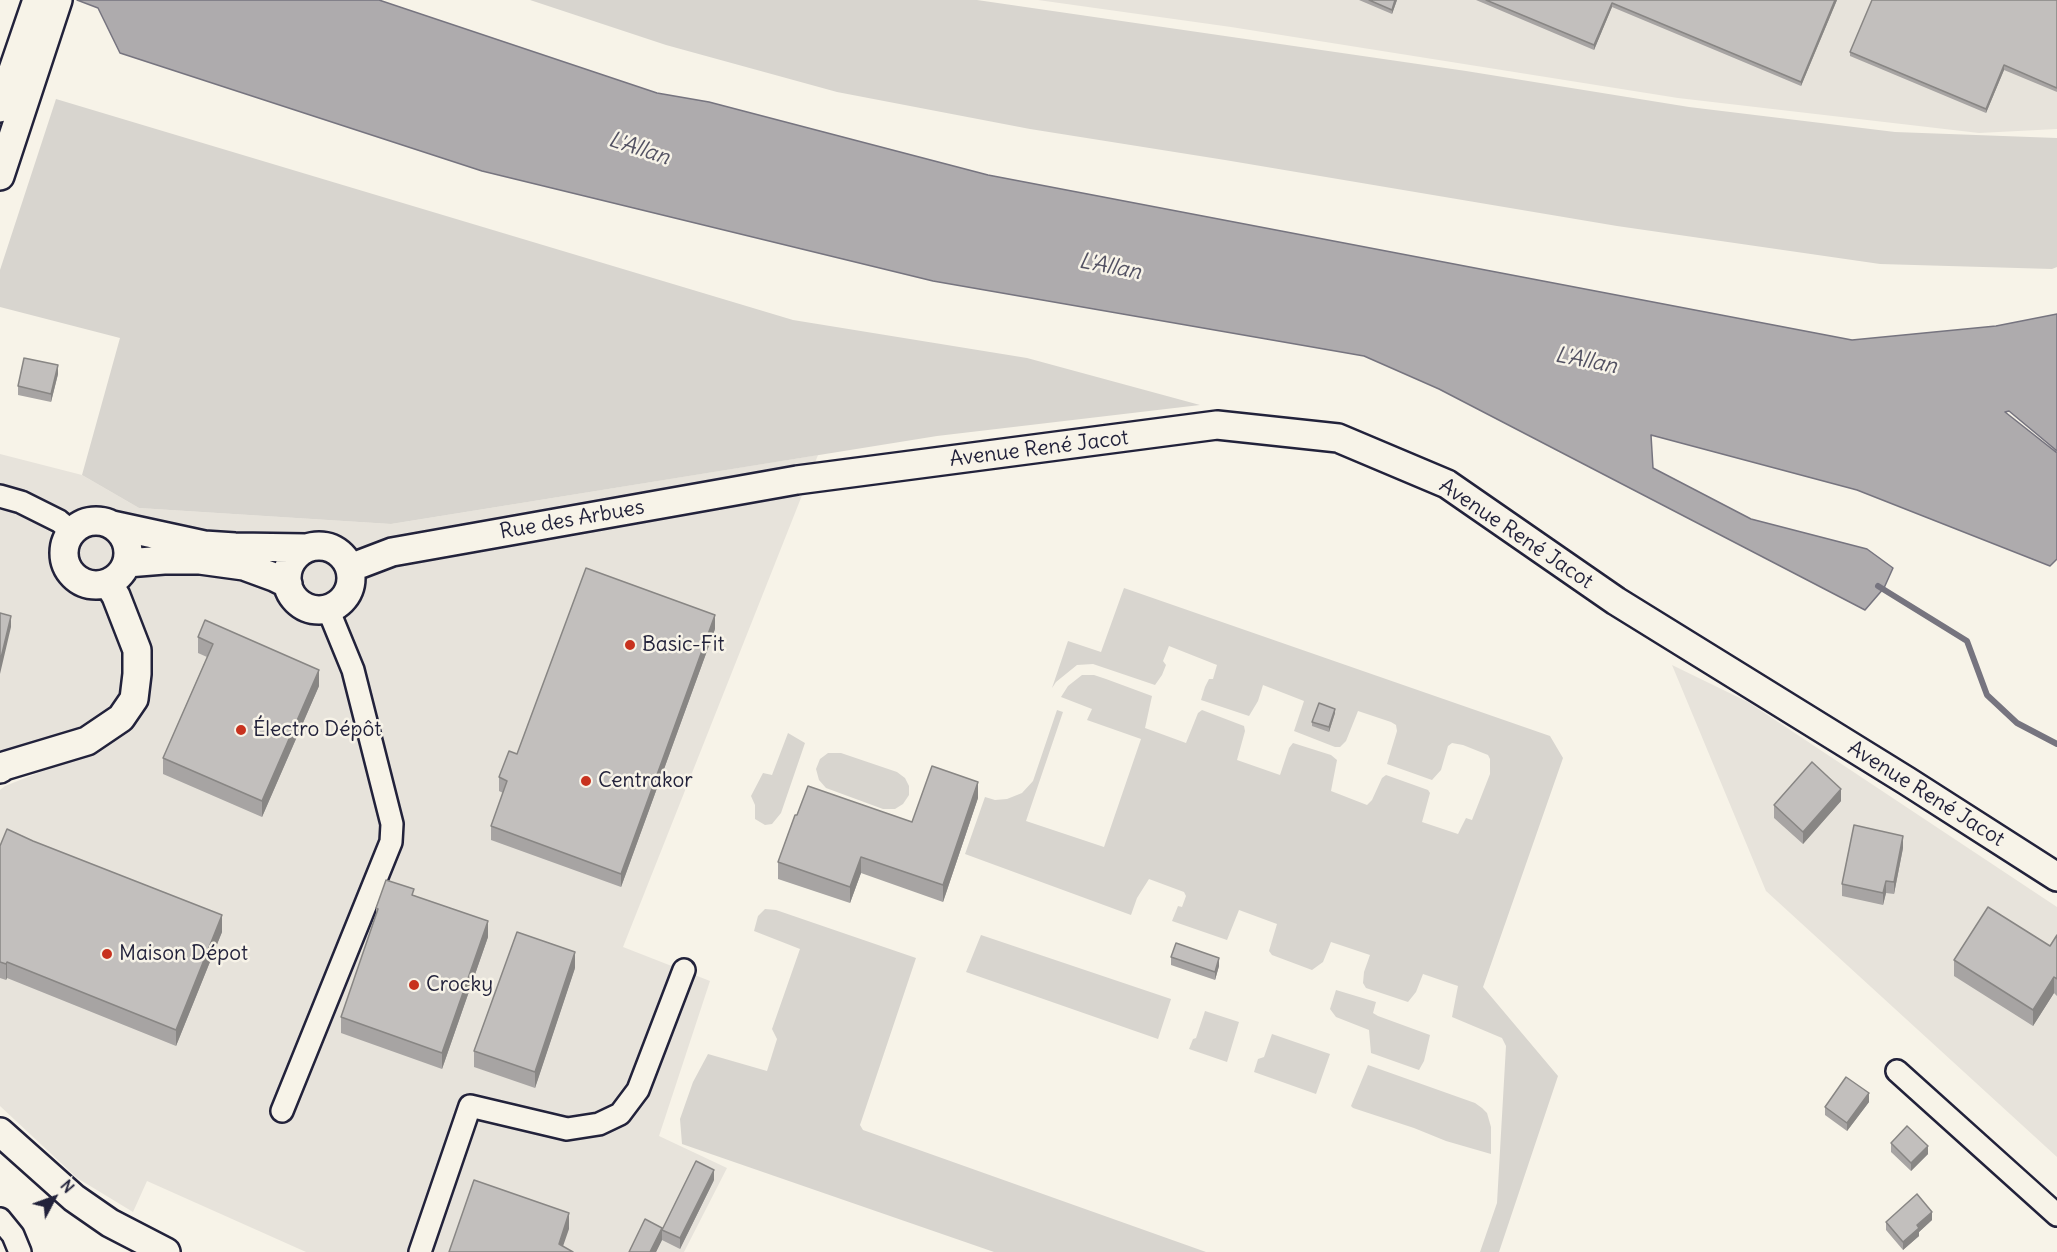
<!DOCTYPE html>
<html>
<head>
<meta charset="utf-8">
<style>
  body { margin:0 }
  #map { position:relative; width:2057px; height:1252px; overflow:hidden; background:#f7f3e8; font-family:Delius,sans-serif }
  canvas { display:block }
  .north { position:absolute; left:24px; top:1168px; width:60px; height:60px; -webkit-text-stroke:4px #f7f3e8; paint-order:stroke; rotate:49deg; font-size:16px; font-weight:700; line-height:24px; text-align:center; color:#22223b }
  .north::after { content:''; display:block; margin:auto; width:21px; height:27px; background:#22223b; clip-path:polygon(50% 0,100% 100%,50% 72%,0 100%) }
</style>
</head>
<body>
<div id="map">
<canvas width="2057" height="1252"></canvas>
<div class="north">N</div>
</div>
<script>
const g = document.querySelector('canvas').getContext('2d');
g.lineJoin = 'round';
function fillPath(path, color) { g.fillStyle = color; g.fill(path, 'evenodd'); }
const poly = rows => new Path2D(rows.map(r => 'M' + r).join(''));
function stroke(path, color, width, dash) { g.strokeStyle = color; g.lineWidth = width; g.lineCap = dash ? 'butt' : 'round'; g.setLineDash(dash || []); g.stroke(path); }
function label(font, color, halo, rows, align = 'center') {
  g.font = font + ' Delius,sans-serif'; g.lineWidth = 5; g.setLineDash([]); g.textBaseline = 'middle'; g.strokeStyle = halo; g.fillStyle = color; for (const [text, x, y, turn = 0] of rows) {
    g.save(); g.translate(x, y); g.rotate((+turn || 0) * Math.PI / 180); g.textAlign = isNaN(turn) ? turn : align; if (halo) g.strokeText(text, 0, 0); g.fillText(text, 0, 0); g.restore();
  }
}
fillPath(poly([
  [1038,0,2057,0,2057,129,1979,133,1678,98,1231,27],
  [0,454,82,475,139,508,391,524,818,455,623,947,710,981,659,1136,727,1168,684,1252,306,1252,147,1181,133,1212,77,1178,0,1106,0,790,5,786,48,769,0,750],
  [1672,665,1748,702,2057,907,2057,1157,1766,891]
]), '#e7e3db');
fillPath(poly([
  [530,0,977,0,1466,71,1689,107,1895,132,2057,138,2057,267,2052,269,1880,264,1617,226,1225,160,1030,129,837,92,666,45],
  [56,99,793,320,1027,358,1200,405,937,436,391,524,139,508,82,475,120,338,0,307,0,270],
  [1124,588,1550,736,1563,758,1483,987,1558,1076,1499,1252,1480,1252,1497,1203,1506,1046,1502,1038,1452,1017,1458,986,1423,974,1416,992,1408,1002,1366,988,1363,983,1364,972,1370,955,1331,942,1323,962,1312,970,1272,955,1269,951,1277,924,1239,910,1227,940,1172,921,1178,906,1182,907,1186,896,1184,892,1149,879,1137,898,1131,915,965,854,985,797,995,800,1007,799,1022,793,1033,781,1057,710,1063,712,1026,821,1104,847,1141,739,1087,720,1092,709,1061,697,1068,686,1082,675,1094,675,1106,679,1152,696,1145,728,1186,743,1198,713,1202,710,1244,726,1245,731,1237,760,1280,775,1289,748,1293,743,1331,755,1337,760,1331,791,1367,805,1372,800,1382,778,1386,775,1428,790,1430,793,1422,822,1458,834,1466,818,1472,820,1490,774,1490,759,1488,755,1463,745,1452,743,1448,746,1441,770,1432,780,1387,764,1397,731,1396,725,1391,722,1358,711,1346,741,1340,747,1335,747,1294,731,1304,701,1263,685,1258,701,1249,716,1201,700,1205,687,1209,679,1213,679,1217,665,1169,646,1163,661,1166,665,1162,675,1155,685,1093,664,1077,665,1056,682,1052,688,1068,641,1101,652],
  [788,733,805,743,781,813,772,824,765,825,755,819,755,805,751,796,763,773,772,775],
  [828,753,841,753,897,772,905,778,909,786,909,795,903,804,895,809,883,809,826,788,819,780,816,769,820,759],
  [765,909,776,910,916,958,860,1125,863,1130,1206,1252,994,1252,682,1144,680,1119,693,1082,708,1054,767,1071,777,1039,772,1029,800,949,754,931,758,916],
  [981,935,1171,999,1158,1039,966,972],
  [1336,990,1376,1002,1373,1013,1378,1016,1430,1035,1424,1061,1419,1070,1371,1053,1369,1030,1336,1017,1330,1009],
  [1205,1011,1239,1022,1227,1062,1189,1049,1193,1039,1196,1038],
  [1272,1034,1330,1054,1316,1094,1254,1072,1258,1059,1264,1057],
  [1368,1065,1475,1103,1482,1108,1487,1113,1491,1127,1491,1154,1446,1141,1414,1128,1353,1108,1351,1106]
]), '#d8d5cf');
const water = poly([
  [77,0,379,0,657,93,709,102,988,175,1852,340,1996,326,2057,314,2057,451,2009,411,2005,412,2057,453,2057,559,2050,566,1857,490,1651,435,1653,468,1751,519,1867,549,1893,568,1884,588,1865,610,1439,389,1364,356,933,281,482,171,120,53,98,8,77,0]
]);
fillPath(water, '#aeabad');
stroke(water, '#76747f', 1.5);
stroke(poly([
  [1878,586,1967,641,1987,695,2017,723,2057,744]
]), '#76747f', 6);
const minor = poly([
  [0,496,21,502,59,521,71,531],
  [1897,1071,2057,1215],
  [282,1111,391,842,392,824,353,670,328,609],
  [0,1219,13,1235,20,1252],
  [420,1252,470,1106,567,1129,599,1124,620,1114,638,1090,684,970]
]);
const major = poly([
  [0,108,37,0],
  [0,176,58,0],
  '64 553a32 32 0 1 1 64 0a32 32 0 1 1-64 0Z',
  [112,525,204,545,235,547,307,548],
  '287 578a32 32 0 1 1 64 0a32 32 0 1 1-64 0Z',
  [127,563,164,560,200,560,244,566,274,577,288,584],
  [350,568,392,552,797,480,1217,425,1338,438,1447,484,1616,601,1907,781,2057,877],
  [0,769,4,766,87,741,121,718,134,699,137,674,137,650,116,596,108,583],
  [0,1132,74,1198,110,1223,166,1252]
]);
stroke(minor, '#22223b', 26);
stroke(major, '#22223b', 32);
stroke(minor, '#f7f3e8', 21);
stroke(major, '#f7f3e8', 27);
fillPath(poly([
  [1359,0,1397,0,1392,14],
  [1476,0,1837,0,1801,86,1612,7,1594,50],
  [2057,0,2057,92,2004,70,1986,113,1850,56,1850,52],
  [58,374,51,402,18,395,18,386],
  [715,629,621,887,491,840,491,826,503,793,499,791,499,777,517,754],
  [198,637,319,686,262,817,163,774,163,758,207,657,198,653],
  [1335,713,1329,732,1312,726,1312,722],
  [978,798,943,902,861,873,850,903,778,879,778,862,797,815,912,822],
  [1841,801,1803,844,1774,818,1774,805],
  [0,846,222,932,176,1046,7,978,6,980,0,978],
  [1903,848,1894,894,1886,893,1883,905,1842,896,1842,884],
  [414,895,488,937,442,1069,341,1033,341,1017,376,916,376,908],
  [2057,935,2057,996,2054,993,2033,1026,1954,976,1954,960,2050,946],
  [1171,957,1219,966,1215,980,1171,965],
  [575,968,535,1088,474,1067,474,1051],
  [1869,1102,1847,1131,1825,1115,1825,1107],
  [1891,1143,1928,1154,1911,1171,1891,1152],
  [714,1180,680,1249,662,1240,656,1252,629,1252,662,1230],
  [1932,1220,1919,1232,1919,1236,1903,1250,1886,1230,1886,1222]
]), '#a7a4a3');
fillPath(poly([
  [1395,0,1397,0,1392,14,1392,10],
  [1835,0,1837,0,1801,86,1801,82],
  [1612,3,1612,7,1594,50,1594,45],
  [2004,65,2004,70,1986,113,1986,109],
  [58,365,58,374,51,402,51,394],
  [715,615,715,629,621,887,621,874],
  [11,616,11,627,0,674,0,662],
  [319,670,319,686,262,817,262,801],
  [1335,709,1335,713,1329,732,1329,727],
  [978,782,978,798,943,902,943,885],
  [1841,789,1841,801,1803,844,1803,832],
  [1903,836,1903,848,1894,894,1894,882],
  [861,857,861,873,850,903,850,887],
  [1886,881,1886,893,1883,905,1883,893],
  [222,915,222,932,176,1046,176,1030],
  [488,921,488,937,442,1069,442,1053],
  [575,952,575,968,535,1088,535,1072],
  [1219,958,1219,966,1215,980,1215,972],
  [7,962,7,978,6,980,6,964],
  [2054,977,2054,993,2033,1026,2033,1010],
  [1869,1093,1869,1102,1847,1131,1847,1123],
  [1928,1146,1928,1154,1911,1171,1911,1163],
  [714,1170,714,1180,680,1249,680,1238],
  [1932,1212,1932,1220,1919,1232,1919,1236,1903,1250,1903,1242,1917,1225],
  [569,1213,569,1229,561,1252,559,1244],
  [662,1228,662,1240,656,1252,650,1252]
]), '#888684');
const building = poly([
  [1369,0,1395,0,1392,10,1369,0],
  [1486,0,1835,0,1801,82,1612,3,1594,45,1486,0],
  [1872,0,2057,0,2057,88,2004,65,1986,109,1850,52,1872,0],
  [24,358,58,365,51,394,18,386,24,358],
  [586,568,715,615,621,874,491,826,507,781,499,777,509,751,517,754,586,568],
  [0,613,11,616,0,662,0,613],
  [205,620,319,670,262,801,163,758,213,644,198,637,205,620],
  [1319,703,1335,709,1329,727,1312,722,1319,703],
  [1812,762,1841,789,1803,832,1774,805,1812,762],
  [932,766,978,782,943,885,861,857,850,887,778,862,795,815,797,815,808,786,912,822,932,766],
  [1854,825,1903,836,1894,882,1886,881,1883,893,1842,884,1854,825],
  [7,829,33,841,222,915,176,1030,7,962,6,964,0,962,0,846,7,829],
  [386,880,414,889,412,895,488,921,442,1053,341,1017,378,909,376,908,386,880],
  [1988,907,2050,946,2057,935,2057,979,2054,977,2033,1010,1954,960,1988,907],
  [517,932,575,952,535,1072,474,1051,517,932],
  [1176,943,1219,958,1215,972,1171,957,1176,943],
  [1846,1077,1869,1093,1847,1123,1825,1107,1846,1077],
  [1907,1126,1928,1146,1911,1163,1891,1143,1907,1126],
  [696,1161,714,1170,680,1238,662,1230,696,1161],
  [474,1180,569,1213,559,1244,573,1252,449,1252,474,1180],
  [1917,1194,1932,1212,1917,1225,1919,1228,1903,1242,1886,1222,1917,1194],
  [645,1219,662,1228,650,1252,629,1252,645,1219]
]);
fillPath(building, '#c2bfbd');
stroke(building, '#888684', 1.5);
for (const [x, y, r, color] of [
  [630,645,6,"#c8321e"],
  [241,730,6,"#c8321e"],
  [586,781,6,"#c8321e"],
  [107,954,6,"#c8321e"],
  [414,985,6,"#c8321e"]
]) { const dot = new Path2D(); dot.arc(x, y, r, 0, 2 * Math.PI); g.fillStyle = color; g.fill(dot); stroke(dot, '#f7f3e8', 2); }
label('21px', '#22223b', '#f7f3e8', [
  ["Avenue René Jacot",1039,449,-7],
  ["Rue des Arbues",572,520,-10],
  ["Avenue René Jacot",1516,534,34],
  ["Avenue René Jacot",1926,794,32]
]);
label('21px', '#22223b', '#f7f3e8', [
  ["Basic-Fit",642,645],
  ["Électro Dépôt",253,730],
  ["Centrakor",598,781],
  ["Maison Dépot",119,954],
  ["Crocky",426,985]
], 'left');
label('italic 22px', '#535263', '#f7f3e8', [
  ["L'Allan",639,149,18],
  ["L'Allan",1110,267,11],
  ["L'Allan",1586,361,11]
]);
</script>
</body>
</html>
